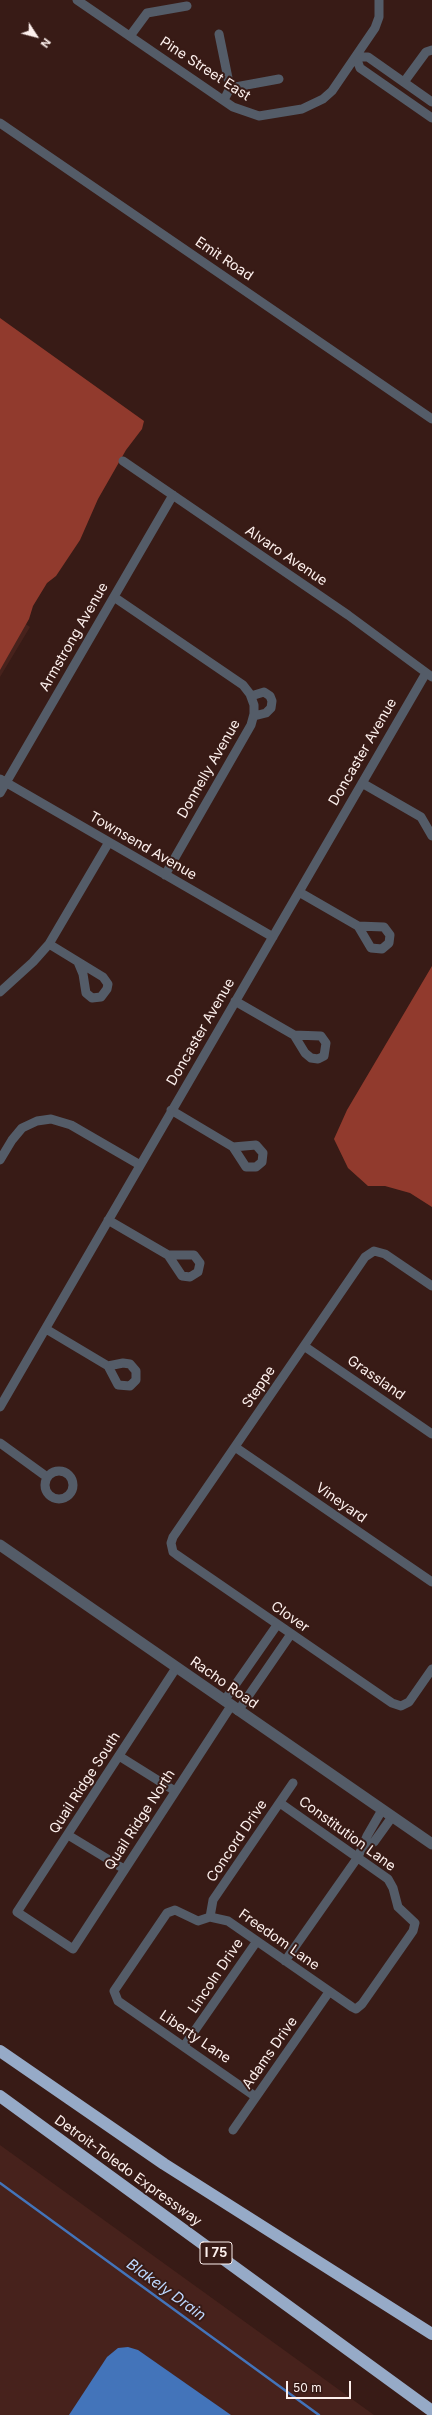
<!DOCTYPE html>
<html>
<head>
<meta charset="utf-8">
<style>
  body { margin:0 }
  #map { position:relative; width:432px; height:2415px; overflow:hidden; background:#381b16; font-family:Inter,sans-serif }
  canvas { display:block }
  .north { position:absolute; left:16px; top:16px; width:40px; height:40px; -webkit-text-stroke:3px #381b16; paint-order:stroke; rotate:126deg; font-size:11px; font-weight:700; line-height:16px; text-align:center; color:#fdf0ed }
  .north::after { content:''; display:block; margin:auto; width:14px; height:18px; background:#fdf0ed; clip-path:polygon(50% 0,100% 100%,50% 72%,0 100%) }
  .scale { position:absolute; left:286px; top:2381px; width:65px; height:18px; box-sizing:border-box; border:2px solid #fdf0ed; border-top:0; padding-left:5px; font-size:12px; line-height:14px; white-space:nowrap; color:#fdf0ed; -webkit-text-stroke:3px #381b16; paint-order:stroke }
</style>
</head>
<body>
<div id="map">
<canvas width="432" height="2415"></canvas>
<div class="north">N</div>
<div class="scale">50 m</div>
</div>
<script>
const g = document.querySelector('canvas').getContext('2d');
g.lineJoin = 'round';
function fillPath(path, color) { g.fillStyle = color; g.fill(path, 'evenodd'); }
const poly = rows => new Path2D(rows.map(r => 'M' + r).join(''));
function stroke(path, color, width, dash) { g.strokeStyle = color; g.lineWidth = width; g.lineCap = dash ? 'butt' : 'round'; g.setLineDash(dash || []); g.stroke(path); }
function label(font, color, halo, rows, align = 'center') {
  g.font = font + ' Inter,sans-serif'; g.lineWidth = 4; g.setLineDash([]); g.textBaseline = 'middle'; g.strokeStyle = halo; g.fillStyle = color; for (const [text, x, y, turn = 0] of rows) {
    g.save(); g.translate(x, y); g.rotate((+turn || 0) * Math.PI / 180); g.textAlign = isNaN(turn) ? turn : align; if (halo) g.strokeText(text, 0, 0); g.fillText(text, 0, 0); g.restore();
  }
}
fillPath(poly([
  [0,606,30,627,0,677],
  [0,2145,374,2415,0,2415]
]), '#47221c');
fillPath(poly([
  [0,318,144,421,142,429,126,450,98,499,80,540,56,576,47,583,33,606,29,619,0,670],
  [432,966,432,1207,410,1193,385,1186,368,1186,348,1168,334,1139,347,1110]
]), '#913a2d');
fillPath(poly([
  [128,2347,138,2350,231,2415,69,2415,107,2357,118,2348]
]), '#4374ba');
stroke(poly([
  [0,2183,319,2415]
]), '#4374ba', 2.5);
stroke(poly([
  [77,0,233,107,259,116,302,109,323,99,332,91,375,28,379,17,379,0],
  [219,34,230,88],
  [130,36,147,13,187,6],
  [356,57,360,68,432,118],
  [356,57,368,57,432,102],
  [404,82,426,52,432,50],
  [224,100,230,88,279,79],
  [0,123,432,419],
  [123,461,348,615,432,677],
  [114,597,243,685,250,694,254,705,254,714,251,725,165,875],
  [251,696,264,692,270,696,272,701,271,708,266,713,254,716],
  [0,779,273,937],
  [362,783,421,817,432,836],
  [0,793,173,495],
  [299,892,358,926,371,948,382,949,389,943,390,935,384,927,358,926],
  [49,944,103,977,108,984,107,989,101,997,92,998,86,993,83,974,78,962],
  [0,992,33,962,49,944,109,842],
  [235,1001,294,1035,305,1053,311,1058,318,1059,324,1056,326,1043,321,1036,294,1035],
  [171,1110,233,1147,246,1167,256,1167,262,1162,263,1153,256,1145,233,1147],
  [0,1160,12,1140,22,1128,37,1121,51,1119,71,1125,140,1165],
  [108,1220,168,1255,194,1255,200,1263,198,1272,190,1277,182,1276,168,1255],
  [432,1286,385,1254,374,1251,365,1257,173,1537,171,1543,173,1552,177,1555,392,1703,401,1706,409,1702,432,1669],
  [46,1329,108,1366,118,1385,130,1386,136,1380,136,1371,130,1364,123,1363,108,1366],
  [304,1346,432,1434],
  [0,1407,426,673],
  [0,1443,47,1477],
  [235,1447,432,1582],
  '45 1485a14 14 0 1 1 28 0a14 14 0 1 1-28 0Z',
  [176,1668,17,1912,73,1949,231,1706],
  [224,1701,277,1625],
  [238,1711,291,1634],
  [119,1756,175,1791],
  [68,1835,124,1869],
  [363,1847,374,1842,392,1817],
  [210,1917,213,1900,293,1783],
  [285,1961,358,1857,367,1836,382,1810],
  [184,2046,257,1941],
  [256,2097,118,2001,114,1991,167,1913,175,1910,198,1921,210,1917,228,1921,352,2007,356,2009,362,2004,413,1931,415,1923,398,1907,393,1888,388,1879,280,1803],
  [233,2130,329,1992]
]), '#545c68', 9);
stroke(poly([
  [0,1545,432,1844]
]), '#545c68', 11);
stroke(poly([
  [0,2051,164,2164,432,2334],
  [0,2096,432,2411]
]), '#96aac7', 12);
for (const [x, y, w] of [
  [216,2253,32]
]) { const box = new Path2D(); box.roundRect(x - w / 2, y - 11, w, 22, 3); g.fillStyle = '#381b16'; g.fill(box); stroke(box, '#fdf0ed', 1); }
label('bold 13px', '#fdf0ed', null, [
  ["I 75",216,2253]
]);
label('14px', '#fdf0ed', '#381b16', [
  ["Pine Street East",205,69,33],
  ["Emit Road",224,259,34],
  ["Alvaro Avenue",286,556,34],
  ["Armstrong Avenue",74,637,-60],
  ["Doncaster Avenue",363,752,-60],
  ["Donnelly Avenue",209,769,-60],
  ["Townsend Avenue",143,846,30],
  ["Doncaster Avenue",201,1032,-60],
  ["Grassland",376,1378,35],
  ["Steppe",259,1387,-56],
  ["Vineyard",341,1503,35],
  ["Clover",290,1617,35],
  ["Racho Road",224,1683,35],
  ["Quail Ridge South",85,1783,-57],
  ["Quail Ridge North",140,1820,-57],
  ["Constitution Lane",347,1834,36],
  ["Concord Drive",237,1841,-56],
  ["Freedom Lane",279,1940,35],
  ["Lincoln Drive",216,1976,-56],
  ["Liberty Lane",195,2037,34],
  ["Adams Drive",270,2053,-55],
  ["Detroit-Toledo Expressway",128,2171,36]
]);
label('italic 15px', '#bdd7fe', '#381b16', [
  ["Blakely Drain",166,2290,36]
]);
</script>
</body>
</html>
